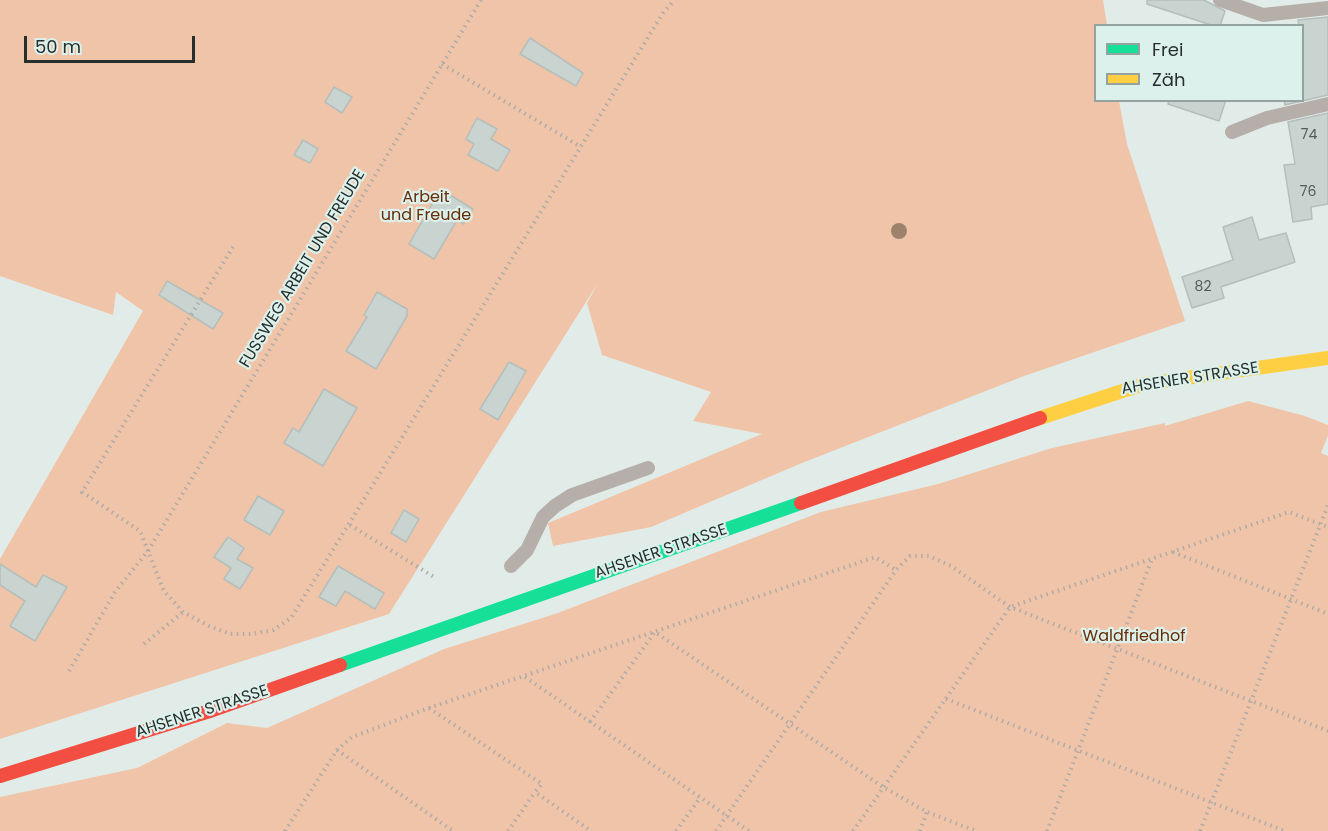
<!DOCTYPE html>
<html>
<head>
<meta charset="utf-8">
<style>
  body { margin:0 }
  #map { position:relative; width:1328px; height:831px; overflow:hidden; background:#e1ece9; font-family:Poppins,sans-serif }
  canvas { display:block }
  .legend { position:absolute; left:1094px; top:24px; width:210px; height:78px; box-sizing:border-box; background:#dcf1ec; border:2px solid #94a3a0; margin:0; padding:8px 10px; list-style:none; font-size:18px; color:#272f2d }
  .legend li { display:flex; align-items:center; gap:12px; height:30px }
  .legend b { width:30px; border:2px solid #94a3a0 }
  .scale { position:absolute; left:24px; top:36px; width:171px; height:27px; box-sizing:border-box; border:3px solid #272f2d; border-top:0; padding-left:8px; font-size:18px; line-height:21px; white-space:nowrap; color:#272f2d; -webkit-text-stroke:4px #dcf1ec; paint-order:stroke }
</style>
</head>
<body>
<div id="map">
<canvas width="1328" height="831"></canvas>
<ul class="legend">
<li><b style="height:8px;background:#16e098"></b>Frei</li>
<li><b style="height:8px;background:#ffcf43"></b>Zäh</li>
</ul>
<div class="scale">50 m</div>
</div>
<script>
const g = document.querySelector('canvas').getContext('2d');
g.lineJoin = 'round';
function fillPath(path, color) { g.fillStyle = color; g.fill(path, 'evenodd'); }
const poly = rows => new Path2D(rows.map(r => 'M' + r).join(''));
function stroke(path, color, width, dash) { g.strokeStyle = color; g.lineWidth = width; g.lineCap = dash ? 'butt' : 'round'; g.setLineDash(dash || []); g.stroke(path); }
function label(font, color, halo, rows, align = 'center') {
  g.font = font + ' Poppins,sans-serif'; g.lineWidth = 4.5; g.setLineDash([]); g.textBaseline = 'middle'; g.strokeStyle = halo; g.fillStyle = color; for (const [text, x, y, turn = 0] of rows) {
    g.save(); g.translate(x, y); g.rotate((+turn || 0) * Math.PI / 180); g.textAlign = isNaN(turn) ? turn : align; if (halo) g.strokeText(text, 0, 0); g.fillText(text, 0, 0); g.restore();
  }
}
fillPath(poly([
  [0,0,1103,0,1107,25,1096,26,1096,100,1119,101,1127,144,1185,321,1024,376,802,463,651,527,553,546,548,523,762,434,693,421,711,392,602,355,587,303,598,283,389,614,0,739,0,559,143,311,116,292,113,315,0,276],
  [1248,401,1305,416,1328,425,1328,435,1321,453,1328,456,1328,831,0,831,0,797,137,768,227,723,267,728,444,649,555,614,821,512,938,484,1052,448,1165,423,1165,426]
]), '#f0c4a8');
const building = poly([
  [1147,0,1204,0,1225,11,1220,26,1214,26,1147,4,1147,0],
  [1328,17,1328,95,1285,105,1284,100,1302,100,1302,26,1299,26,1298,20,1328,17],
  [530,38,583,73,576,86,520,54,530,38],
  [334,87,352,97,342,113,325,102,334,87],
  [1169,100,1226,100,1219,121,1168,104,1169,100],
  [1328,113,1328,204,1311,207,1312,219,1293,222,1284,165,1295,164,1288,122,1328,113],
  [477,118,497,129,491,139,510,150,498,171,468,155,474,144,466,139,477,118],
  [303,140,318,149,310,163,294,155,303,140],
  [439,192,444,194,445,192,473,209,463,224,457,220,434,259,409,244,439,192],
  [1252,217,1259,240,1286,233,1295,262,1221,287,1224,298,1192,308,1182,277,1233,260,1223,227,1252,217],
  [167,281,223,313,213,329,159,295,167,281],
  [377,292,407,309,407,316,376,369,346,351,367,317,364,315,377,292],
  [509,362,526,371,498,420,480,409,509,362],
  [324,389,357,408,323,466,284,443,293,428,299,432,324,389],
  [258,496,284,511,270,535,244,520,258,496],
  [404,510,419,519,406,542,391,533,404,510],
  [228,537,244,548,237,559,253,568,240,589,224,579,231,568,214,557,228,537],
  [0,564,36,587,43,575,67,587,35,641,10,626,25,601,0,585,0,564],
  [338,566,384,593,375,609,345,591,336,606,319,597,338,566]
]);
fillPath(building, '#c9d3d0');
stroke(building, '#b4bebb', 1.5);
stroke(poly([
  [481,0,148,551,164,591,183,612,209,626,230,634,252,634,273,630,291,618,663,13,675,0],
  [442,64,581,147],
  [350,525,434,577],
  [1173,552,1328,614],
  [144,644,183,612],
  [69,671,115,592,148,551,140,531,82,492,233,247],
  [525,677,749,831],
  [946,699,1285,831],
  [429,708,542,784,535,792,591,831],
  [590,722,655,632,883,787,927,812,976,831],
  [337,750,453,831],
  [285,831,337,750,352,737,429,708,875,557,896,570],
  [508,831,535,792],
  [676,831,700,798],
  [716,831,896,570,910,556,929,556,951,566,1010,607,1328,731],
  [853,831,1010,607,1289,512,1328,527],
  [920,831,927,812],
  [1047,831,1152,559],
  [1200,831,1328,505]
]), '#b0aba7', 4, [1.5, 4.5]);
stroke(poly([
  [1220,0,1263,15,1328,8],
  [1232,132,1267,118,1328,104],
  [511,566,527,550,543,517,555,506,572,495,648,468]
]), '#b6aea8', 14);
stroke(poly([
  [340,665,801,503]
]), '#16e098', 14);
stroke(poly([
  [1040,418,1144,384,1328,358]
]), '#ffcf43', 14);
stroke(poly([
  [801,503,1040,418],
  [0,776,213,710,340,665]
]), '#f24e42', 14);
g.fillStyle = '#9d836c';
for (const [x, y] of [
  [899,231]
]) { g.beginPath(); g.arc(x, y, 8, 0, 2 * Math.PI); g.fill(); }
label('14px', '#525a58', null, [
  ["74",1309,135],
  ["76",1308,192],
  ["82",1203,287]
]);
label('16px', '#662d06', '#dcf1ec', [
  ["Arbeit",426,198],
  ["und Freude",426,216],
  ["Waldfriedhof",1134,637]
]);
label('16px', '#272f2d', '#dcf1ec', [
  ["FUSSWEG ARBEIT UND FREUDE",303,269,-59],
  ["AHSENER STRASSE",1190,379,-9],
  ["AHSENER STRASSE",661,552,-19],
  ["AHSENER STRASSE",202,712,-18]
]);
</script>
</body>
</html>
